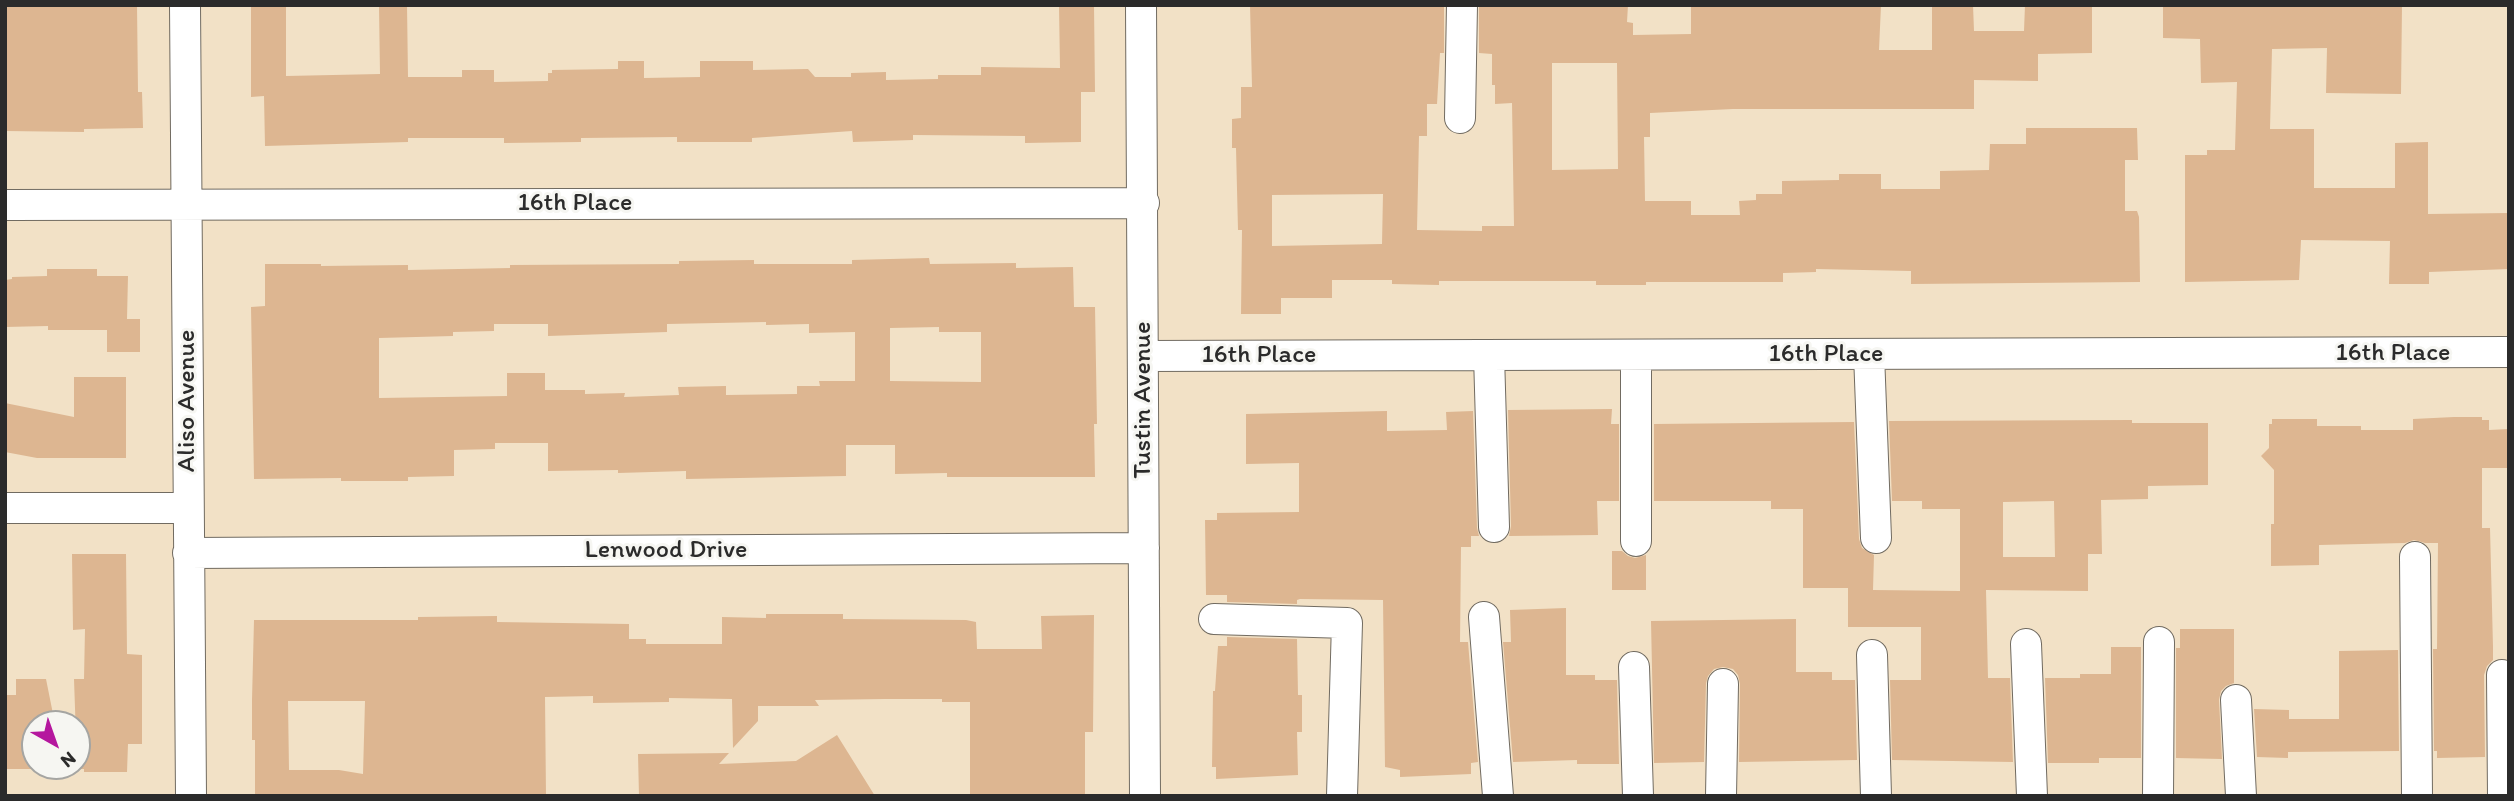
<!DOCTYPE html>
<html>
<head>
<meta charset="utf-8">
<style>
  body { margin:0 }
  #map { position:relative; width:2514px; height:801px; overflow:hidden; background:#f2e1c6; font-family:Itim,sans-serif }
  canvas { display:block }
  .frame { position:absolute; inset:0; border:7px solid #2b2b2b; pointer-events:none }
  .north { position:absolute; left:21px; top:710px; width:70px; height:70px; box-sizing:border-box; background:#f6f6f2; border:2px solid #a5a5a2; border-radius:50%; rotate:140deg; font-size:19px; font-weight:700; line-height:28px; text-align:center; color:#2b2b2b }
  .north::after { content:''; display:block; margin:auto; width:24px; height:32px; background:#b5179e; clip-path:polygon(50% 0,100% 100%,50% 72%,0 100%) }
</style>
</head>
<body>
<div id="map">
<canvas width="2514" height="801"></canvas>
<div class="frame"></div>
<div class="north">N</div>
</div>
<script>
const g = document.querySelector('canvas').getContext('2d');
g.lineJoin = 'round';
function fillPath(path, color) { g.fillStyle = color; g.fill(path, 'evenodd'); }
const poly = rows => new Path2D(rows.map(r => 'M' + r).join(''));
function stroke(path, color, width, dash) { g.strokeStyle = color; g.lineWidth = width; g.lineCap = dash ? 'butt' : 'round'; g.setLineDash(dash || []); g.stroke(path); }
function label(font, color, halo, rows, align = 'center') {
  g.font = font + ' Itim,sans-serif'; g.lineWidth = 6; g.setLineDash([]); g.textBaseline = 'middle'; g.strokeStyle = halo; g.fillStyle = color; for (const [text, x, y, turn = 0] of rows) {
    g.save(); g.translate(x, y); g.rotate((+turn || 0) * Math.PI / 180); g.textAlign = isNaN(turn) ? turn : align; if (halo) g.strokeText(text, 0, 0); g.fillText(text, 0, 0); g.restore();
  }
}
fillPath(poly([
  [5,5,137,5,138,92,142,92,143,128,84,129,84,132,5,131],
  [251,5,286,5,286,76,380,74,379,5,407,5,408,77,462,77,462,70,494,70,494,82,548,81,548,73,552,73,552,70,618,69,618,61,644,61,644,78,700,77,700,61,753,61,753,70,808,69,815,77,851,77,851,73,886,72,886,80,938,79,938,75,981,75,981,67,1060,68,1059,5,1094,5,1095,92,1081,92,1081,142,1025,143,1025,136,913,135,913,140,853,142,852,131,752,138,752,142,677,142,677,137,581,138,581,142,504,143,504,138,408,138,408,142,265,146,264,96,251,97],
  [1250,5,1444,5,1444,53,1440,53,1437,104,1427,104,1427,136,1419,136,1417,230,1482,231,1482,226,1514,226,1512,103,1495,104,1495,85,1492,85,1492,54,1479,53,1479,5,1628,5,1627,22,1633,23,1633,35,1691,34,1691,5,1881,5,1879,50,1932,50,1932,5,1973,5,1974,31,2024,31,2025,5,2092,5,2092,53,2038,54,2038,81,1974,80,1974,109,1733,109,1650,113,1650,137,1644,137,1645,201,1691,201,1691,215,1740,215,1739,201,1756,200,1756,194,1782,194,1782,181,1839,180,1839,174,1881,174,1881,189,1940,189,1940,171,1989,170,1990,144,2026,144,2026,128,2137,128,2138,160,2125,160,2125,211,2137,211,2139,217,2140,282,1911,284,1911,271,1816,269,1816,272,1783,273,1783,282,1646,282,1646,285,1596,285,1596,281,1439,281,1439,285,1392,284,1392,280,1332,280,1332,298,1281,298,1281,314,1241,314,1242,230,1238,230,1236,148,1232,148,1232,119,1241,118,1241,87,1252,87],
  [1552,63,1617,63,1618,169,1552,170],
  [1383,194,1382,244,1272,246,1272,195],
  [2163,5,2402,5,2401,94,2326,93,2327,48,2272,49,2270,129,2314,129,2314,188,2395,188,2395,143,2428,142,2428,214,2509,213,2509,269,2429,272,2429,284,2389,284,2390,241,2301,240,2299,280,2185,282,2185,155,2207,155,2207,150,2235,150,2237,82,2201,83,2200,39,2163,38],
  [929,258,930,264,1016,263,1016,268,1073,267,1074,307,1095,307,1097,424,1094,424,1095,477,947,477,947,473,895,474,895,445,846,445,846,476,686,479,686,471,618,473,618,470,548,471,548,443,495,443,495,449,454,450,454,476,408,477,408,481,341,481,341,478,254,479,251,307,265,306,265,264,321,264,321,266,408,265,408,270,510,268,510,265,679,264,679,261,754,260,754,264,852,264,852,260],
  [766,322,766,325,809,324,809,333,855,332,855,381,819,381,820,386,797,386,797,394,726,395,726,386,678,387,679,395,624,397,625,393,585,394,585,390,545,390,545,373,507,373,507,396,379,398,379,338,453,336,453,332,494,331,494,324,548,324,548,336,667,332,667,324],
  [939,327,939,332,981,332,981,382,890,381,890,328],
  [47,269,97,269,97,276,128,276,127,319,140,319,140,352,107,352,107,330,48,330,48,326,5,327,5,280,12,279,12,277,47,276],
  [74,377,126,377,126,458,37,458,5,452,5,403,74,417],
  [1612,409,1611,424,1619,424,1619,501,1597,501,1598,535,1509,536,1511,526,1508,410],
  [1387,411,1387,431,1447,430,1446,412,1473,411,1477,528,1479,536,1471,536,1471,547,1461,547,1460,642,1468,642,1478,762,1471,763,1471,774,1400,777,1400,770,1385,767,1383,600,1300,599,1297,600,1297,604,1227,602,1227,595,1206,595,1205,520,1217,520,1217,513,1299,512,1299,463,1246,464,1246,414],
  [2454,417,2482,417,2482,420,2489,420,2489,430,2509,429,2509,468,2482,468,2482,528,2490,528,2493,647,2493,660,2487,666,2484,675,2485,757,2437,758,2437,751,2434,751,2433,649,2437,649,2438,543,2425,543,2414,540,2405,543,2319,545,2319,565,2271,566,2271,524,2274,524,2274,470,2261,456,2269,448,2269,424,2272,424,2272,419,2317,419,2317,426,2361,426,2361,430,2413,430,2413,419],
  [2132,420,2132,423,2208,423,2208,485,2148,486,2148,499,2101,500,2102,554,2088,554,2088,591,1986,590,1988,678,2010,678,2013,762,1892,760,1890,680,1921,680,1921,627,1848,627,1848,588,1803,588,1803,509,1771,509,1771,501,1654,501,1654,424,1854,422,1859,539,1862,548,1874,555,1873,590,1960,591,1960,509,1922,509,1922,501,1892,501,1889,421],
  [2054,501,2055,557,2003,557,2003,502],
  [1612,551,1622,551,1628,556,1635,558,1646,555,1646,590,1612,590],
  [72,554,126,554,127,654,142,655,142,744,128,744,127,772,84,772,84,769,5,769,5,695,16,695,16,679,46,679,55,724,35,724,35,766,77,766,74,679,84,679,85,629,73,630],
  [1566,608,1566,675,1595,675,1595,680,1617,680,1619,764,1577,764,1577,760,1513,762,1503,642,1511,642,1510,610],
  [766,614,843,614,843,619,966,620,976,622,977,649,1042,649,1041,616,1094,615,1093,732,1085,732,1085,796,970,795,970,702,942,702,942,699,885,699,815,700,819,706,758,706,758,721,733,748,732,699,669,698,669,702,593,703,593,696,545,697,546,796,255,796,255,740,252,740,252,700,254,620,418,620,418,617,497,616,497,622,629,624,629,639,646,639,646,644,722,644,722,617,766,618],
  [288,701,365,701,363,774,339,770,289,770],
  [1796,619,1796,672,1832,672,1832,680,1855,680,1857,760,1739,762,1740,684,1738,675,1733,669,1723,667,1714,669,1708,676,1706,683,1704,762,1654,763,1651,621],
  [2180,629,2234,629,2234,683,2226,686,2221,691,2219,700,2222,759,2176,758,2176,648,2180,648],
  [1227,637,1297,639,1298,695,1302,695,1302,732,1297,732,1298,775,1216,779,1216,767,1212,767,1213,691,1215,691,1218,646,1227,646],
  [2111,647,2141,647,2141,758,2099,758,2099,763,2048,763,2045,678,2080,678,2080,674,2111,674],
  [2398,650,2399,751,2288,752,2288,758,2257,757,2254,709,2289,710,2289,719,2339,719,2339,651],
  [837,735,875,796,639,796,638,754,729,753,719,764,796,761]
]), '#ddb691');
const minor = poly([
  [185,5,191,796],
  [1141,5,1145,796],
  [1460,118,1462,5],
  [5,205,1144,203],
  [1869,354,1876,538],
  [1489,355,1494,527],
  [1143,356,2509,352],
  [5,508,188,508],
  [1636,541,1636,355],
  [188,553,1144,548],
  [2415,557,2417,796],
  [1484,617,1498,796],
  [1214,619,1347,623,1342,796],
  [2026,644,2032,796],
  [1872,655,1876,796],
  [1634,667,1638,796],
  [2502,675,2503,796],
  [2236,700,2241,796],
  [1721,796,1723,684],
  [2158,796,2159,642]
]);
stroke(minor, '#716b61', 32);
stroke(minor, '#fff', 30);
label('26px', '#2b2b2b', '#f6f6f2', [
  ["16th Place",575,203],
  ["16th Place",2393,353],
  ["16th Place",1826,354],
  ["16th Place",1259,355],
  ["Tustin Avenue",1143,400,-90],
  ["Aliso Avenue",187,401,-90],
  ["Lenwood Drive",666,550]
]);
</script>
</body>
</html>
